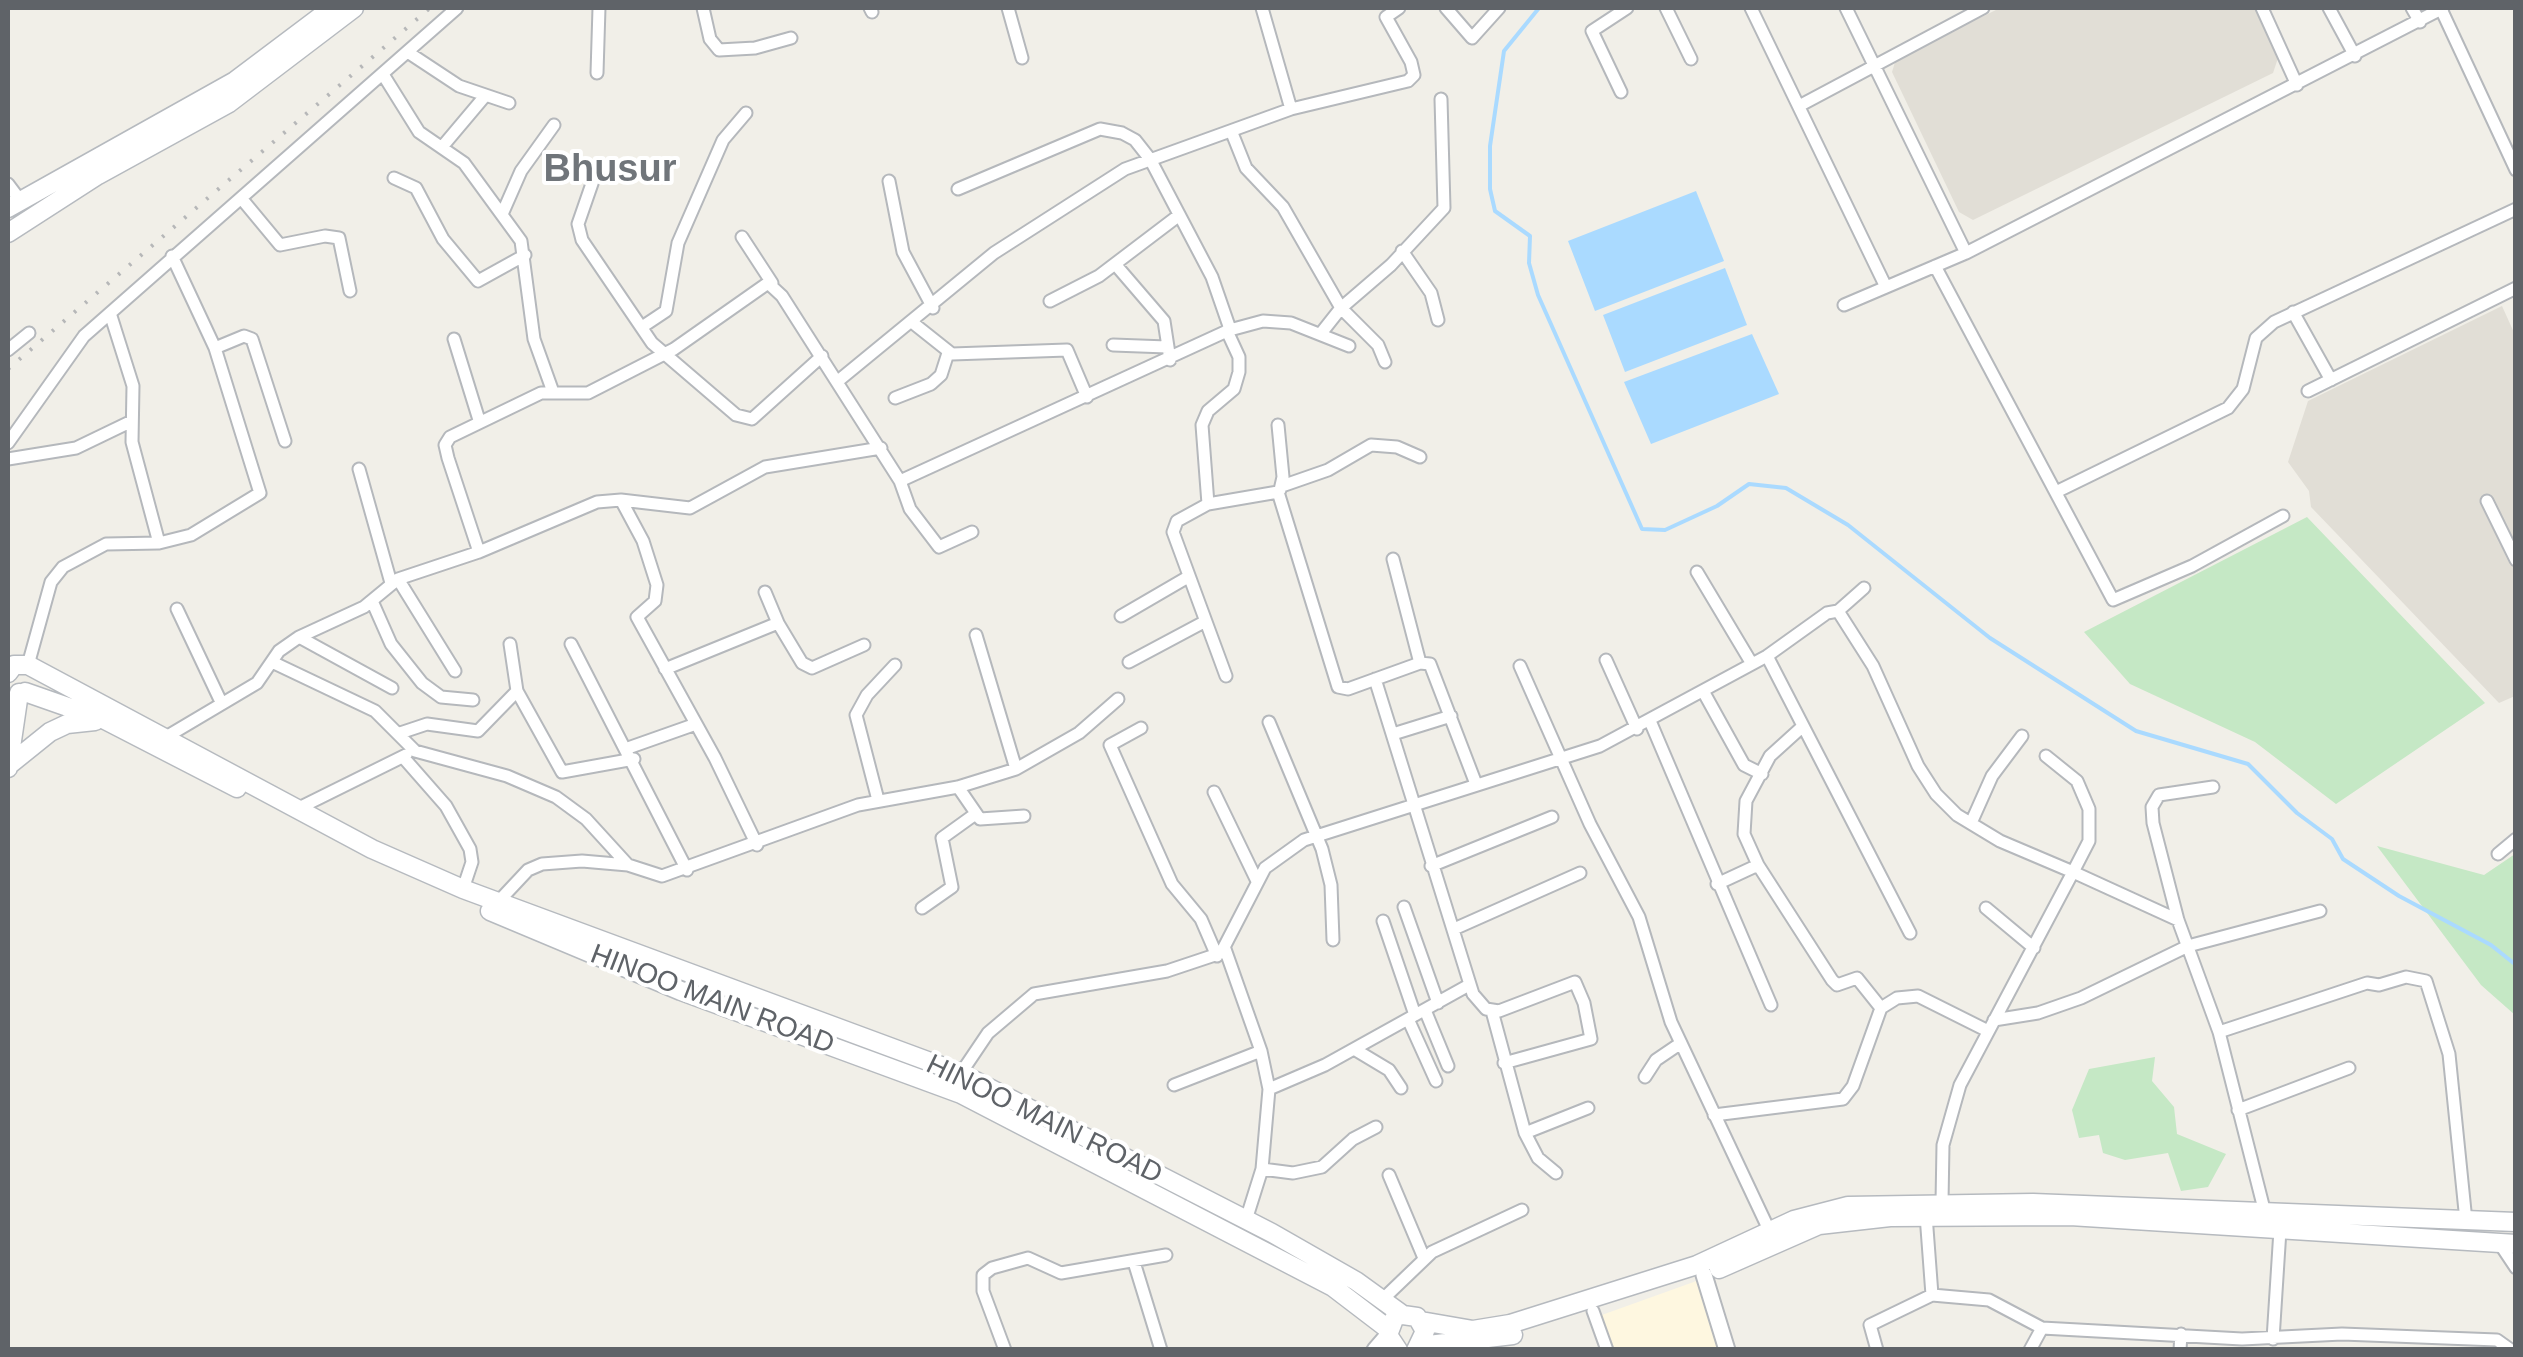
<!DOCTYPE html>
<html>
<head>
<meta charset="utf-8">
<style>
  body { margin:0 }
  #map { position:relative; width:2523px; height:1357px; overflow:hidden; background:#f1efe8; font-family:Helvetica,sans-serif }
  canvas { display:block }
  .frame { position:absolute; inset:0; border:10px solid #5f6368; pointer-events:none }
</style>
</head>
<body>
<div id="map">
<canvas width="2523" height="1357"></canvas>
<div class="frame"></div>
</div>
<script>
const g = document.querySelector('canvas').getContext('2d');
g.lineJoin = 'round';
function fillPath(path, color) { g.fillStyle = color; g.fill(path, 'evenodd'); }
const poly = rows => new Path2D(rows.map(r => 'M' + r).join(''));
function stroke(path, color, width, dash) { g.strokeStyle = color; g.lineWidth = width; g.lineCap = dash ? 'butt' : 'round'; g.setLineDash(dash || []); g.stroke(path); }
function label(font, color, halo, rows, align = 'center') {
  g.font = font + ' Helvetica,sans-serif'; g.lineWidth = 8; g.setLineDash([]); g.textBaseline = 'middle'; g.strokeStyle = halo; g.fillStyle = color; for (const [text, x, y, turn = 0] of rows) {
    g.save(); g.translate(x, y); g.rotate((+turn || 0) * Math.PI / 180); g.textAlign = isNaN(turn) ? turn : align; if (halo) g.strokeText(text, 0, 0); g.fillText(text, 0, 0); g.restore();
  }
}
fillPath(poly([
  [1702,1279,1724,1349,1610,1349,1599,1316]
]), '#fef7e0');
fillPath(poly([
  [2000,8,2255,8,2279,55,2273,73,1973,220,1959,212,1892,72,1896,59],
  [2502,306,2516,337,2515,696,2499,703,2311,507,2309,491,2288,462,2308,401]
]), '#e1ded6');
fillPath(poly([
  [2307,517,2485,703,2336,804,2255,742,2130,684,2084,632],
  [2377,846,2484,875,2515,854,2515,1015,2481,985],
  [2155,1057,2152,1081,2174,1107,2177,1134,2226,1154,2208,1187,2181,1191,2168,1153,2125,1160,2103,1153,2099,1135,2079,1138,2072,1110,2089,1069]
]), '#c5e8c5');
fillPath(poly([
  [1696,191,1724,261,1595,311,1568,241],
  [1725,268,1747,325,1625,372,1603,315],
  [1752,334,1779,394,1651,444,1624,382]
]), '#aadaff');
stroke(poly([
  [1539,8,1504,51,1490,146,1490,189,1495,211,1530,236,1529,263,1538,295,1642,529,1665,530,1717,506,1749,484,1786,488,1848,525,1990,638,2136,731,2248,764,2297,813,2332,839,2343,859,2399,896,2491,945,2516,965]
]), '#aadaff', 4);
const minor = poly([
  [703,8,710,39,719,50,755,48,791,38],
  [870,8,872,12],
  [1008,8,1022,58],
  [1262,8,1291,109],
  [1446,8,1472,38,1499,8],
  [1666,8,1691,59],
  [1751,8,1885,285],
  [1846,8,1966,253],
  [2262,8,2297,85],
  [2329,8,2355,56],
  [2412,8,2420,22],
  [2441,9,2516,170],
  [409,53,459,86,509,103],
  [597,73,599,8],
  [384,76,419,132,464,163,521,241,534,339,553,392],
  [1621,92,1592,31,1627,8],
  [1799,106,1983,8],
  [1232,133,1246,168,1283,207,1341,308,1378,345,1385,362],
  [442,147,485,96],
  [596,172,578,224,582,240,652,343,736,415,752,419,822,356],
  [394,178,416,188,443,239,478,281,525,255],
  [889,181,903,252,933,308],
  [8,184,20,200],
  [958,189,1100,129,1122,133,1135,140,1150,159,1212,277,1230,329],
  [241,198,280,245,325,236,339,238,350,291],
  [503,212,521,171,554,125],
  [742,237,772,283],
  [1402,251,1431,293,1438,320],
  [172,256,215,348],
  [1115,264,1164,321,1170,360],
  [1935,266,2113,600,2192,566,2283,516],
  [1050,301,1099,276,1178,216],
  [1844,305,1966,253,2443,8],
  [2293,312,2331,380],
  [110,313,133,386,132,442,159,543],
  [913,323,952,354,1067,350,1087,397],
  [642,327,666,311,678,243,723,140,746,113],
  [1226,331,1263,321,1291,323,1349,346],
  [1322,332,1341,308,1391,265,1444,208,1441,99],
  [454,339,479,420],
  [1113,345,1167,347],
  [8,350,29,333],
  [838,381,994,253,1125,169,1291,109,1408,81,1414,75,1411,62,1386,17,1399,8],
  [2308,391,2516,288],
  [895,398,931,384,941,375,948,353],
  [1278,425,1283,477,1280,490],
  [8,443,84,336,457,8],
  [8,459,76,448,132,421],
  [359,469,391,583],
  [900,481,910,509,939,547,972,532],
  [1282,486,1328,470,1371,445,1397,447,1420,457],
  [2056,492,2228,408,2243,389,2256,338,2274,322,2516,209],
  [621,500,643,541,657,585,655,601,637,617,715,758,757,845],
  [2487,501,2516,560],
  [1208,504,1177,521,1173,532,1226,676],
  [479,552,597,502,621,500,690,508,765,467,881,448],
  [1393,559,1420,663],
  [1697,572,1752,664],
  [398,579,455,671],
  [372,601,391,644,422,683,441,697,473,700],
  [177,609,221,702],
  [1838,611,1864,588],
  [1121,616,1188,577],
  [778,623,802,663,812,668,864,645],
  [976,635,1016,769],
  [299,637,392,688],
  [510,644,517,691,562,772,634,759],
  [571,644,687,870],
  [1767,656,1910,933],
  [1606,660,1637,729],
  [272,662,375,711,415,751,507,776,556,797,586,819,628,865,662,876,858,805,958,787,1016,769,1079,733,1118,699],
  [1129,662,1204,622],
  [28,665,51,582,63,567,106,544,159,543,191,535,260,493,215,348,244,336,252,339,285,441],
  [1520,666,1590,824,1639,917,1671,1022,1770,1232],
  [665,669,778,623,765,592],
  [1375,679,1473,994,1486,1009,1499,1011,1575,982,1584,1003,1591,1039,1504,1063],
  [1703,691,1744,765,1762,774],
  [1650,721,1771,1005],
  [1269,722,1322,849,1331,885,1333,940],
  [1802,727,1770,756,1746,801,1744,834,1758,865,1832,980,1837,985,1857,978,1881,1008],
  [1141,728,1110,745,1172,884,1201,919,1217,956],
  [400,733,427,724,478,731,517,691],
  [1393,734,1451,716],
  [166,737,257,683,279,651,299,637,364,607,398,579,479,552,448,458,445,445,450,437,541,393,588,393,674,349,768,283,782,296,900,481,1227,331,1239,357,1239,372,1234,389,1208,411,1202,425,1208,504,1278,492,1338,687,1348,689,1420,663,1430,664,1476,784],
  [628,748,696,724],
  [2046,756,2077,781,2089,809,2089,841,2073,872,2178,920],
  [403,757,446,806,470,849,472,862,463,889],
  [958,787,980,819,1024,816],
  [2213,787,2159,795,2152,807,2153,823,2178,920,2219,1032,2265,1213],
  [1214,792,1257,881],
  [878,800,856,715,867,695,895,665],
  [299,808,406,755],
  [1971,823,1992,776,2022,736],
  [2498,854,2516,839],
  [1431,866,1552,817],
  [1717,884,1758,865],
  [498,902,528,870,542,864,582,861,628,865],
  [1404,907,1438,1003],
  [922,908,952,887,942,838,974,815],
  [1986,908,2034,948],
  [1383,921,1415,1015],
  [1454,929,1580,873],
  [1225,949,1261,1051,1269,1089,1262,1169,1246,1220],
  [1425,1010,1448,1066],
  [1492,1011,1525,1133,1538,1158,1556,1173],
  [1408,1019,1436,1081],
  [1994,1020,2038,1013,2081,998,2188,946,2320,911],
  [2219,1032,2367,983,2379,985,2406,977,2426,981,2449,1054,2466,1221],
  [1354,1049,1389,1070,1401,1088],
  [959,1076,988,1033,1034,994,1167,971,1221,953,1265,868,1304,840,1600,746,1767,656,1827,613,1838,611,1873,666,1918,766,1936,794,1957,815,2000,841,2073,872,1960,1085,1943,1145,1942,1202],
  [1645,1077,1656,1060,1681,1043],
  [1174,1085,1261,1051],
  [1269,1089,1325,1065,1469,985],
  [2238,1110,2349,1068],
  [1714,1115,1843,1099,1853,1086,1881,1008,1897,998,1918,996,1988,1031],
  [1525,1133,1588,1108],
  [1262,1169,1293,1173,1322,1167,1353,1139,1376,1127],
  [1389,1175,1424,1258],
  [1926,1215,1932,1295,1989,1300,2042,1328,2242,1339,2342,1334,2497,1340,2511,1350],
  [2500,1244,2516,1268],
  [1134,1262,1161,1350],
  [1383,1299,1432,1252,1522,1210],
  [1593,1311,1607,1350],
  [2273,1339,2280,1230],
  [1005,1350,983,1291,983,1275,992,1268,1028,1258,1061,1273,1166,1255],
  [1877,1350,1870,1325,1932,1295],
  [2030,1350,2042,1328],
  [2180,1350,2181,1334]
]);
const tertiary = poly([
  [1704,1275,1727,1350],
  [1375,1350,1388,1335]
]);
const secondary = poly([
  [8,208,235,81,332,8],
  [8,233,98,175,229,103,354,8],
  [8,673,14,665,28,665,372,849,463,889,960,1073,1272,1233,1356,1281,1403,1315,1417,1317,1425,1331,1416,1350],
  [25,692,105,720,237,788],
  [9,765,50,732,67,724,95,721],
  [8,768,19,693],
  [490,911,681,991,961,1094,1333,1287,1388,1329],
  [1719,1269,1819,1225,1890,1217,2070,1216,2516,1244],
  [1394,1319,1388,1335,1398,1350],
  [1421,1321,1473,1330,1510,1324,1697,1265,1794,1220,1848,1206,2033,1203,2516,1222],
  [1420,1346,1513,1335]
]);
stroke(minor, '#b5b8bc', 15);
stroke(tertiary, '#b5b8bc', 19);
stroke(secondary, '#b6babf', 21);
stroke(minor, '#fff', 11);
stroke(tertiary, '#fff', 15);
stroke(secondary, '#fff', 18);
stroke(poly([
  [8,369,430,8]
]), '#b6b7b8', 4, [2.5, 12]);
label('28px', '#5f6368', '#fff', [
  ["HINOO MAIN ROAD",712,1000,21],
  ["HINOO MAIN ROAD",1044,1120,26]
]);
label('bold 38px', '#70757a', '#fff', [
  ["Bhusur",610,171]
]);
</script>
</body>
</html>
